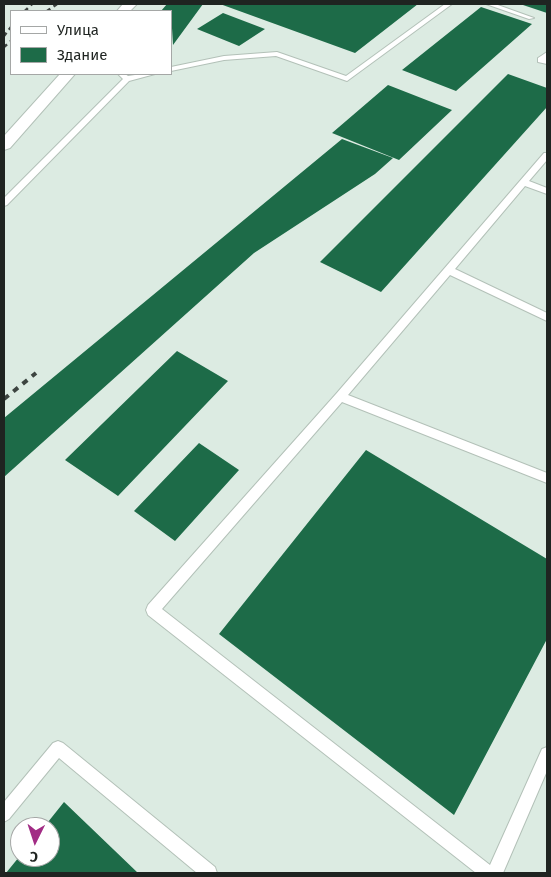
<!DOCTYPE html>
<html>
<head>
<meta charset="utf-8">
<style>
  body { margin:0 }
  #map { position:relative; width:551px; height:877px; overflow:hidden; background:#dcebe2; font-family:"Fira Sans",sans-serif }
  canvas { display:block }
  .frame { position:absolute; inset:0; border:5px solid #1f2421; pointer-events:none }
  .legend { position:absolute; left:10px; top:10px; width:162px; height:65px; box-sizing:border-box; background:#fff; border:1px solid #a5a7a6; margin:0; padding:6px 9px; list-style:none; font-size:15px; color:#1f2421 }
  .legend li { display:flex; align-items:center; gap:10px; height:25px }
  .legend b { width:25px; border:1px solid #a5a7a6 }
  .north { position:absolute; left:10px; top:817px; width:50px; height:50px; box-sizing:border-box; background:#fff; border:1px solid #a5a7a6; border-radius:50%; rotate:184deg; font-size:14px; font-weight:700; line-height:20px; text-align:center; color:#1f2421 }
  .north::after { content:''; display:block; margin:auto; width:18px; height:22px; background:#a22c85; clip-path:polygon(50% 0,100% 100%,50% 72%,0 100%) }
</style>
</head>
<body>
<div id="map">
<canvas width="551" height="877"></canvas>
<div class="frame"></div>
<ul class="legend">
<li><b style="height:6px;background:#fff"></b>Улица</li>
<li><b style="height:14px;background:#1d6b48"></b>Здание</li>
</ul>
<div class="north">С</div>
</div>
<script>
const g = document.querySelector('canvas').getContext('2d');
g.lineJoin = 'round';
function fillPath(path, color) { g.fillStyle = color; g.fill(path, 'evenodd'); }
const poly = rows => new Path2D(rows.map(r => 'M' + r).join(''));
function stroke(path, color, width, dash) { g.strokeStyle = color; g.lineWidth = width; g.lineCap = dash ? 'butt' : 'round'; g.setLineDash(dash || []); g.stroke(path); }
fillPath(poly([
  [167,4,203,4,173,45,171,11,161,11],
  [220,4,418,4,355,53],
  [520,4,547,4,547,13],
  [481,7,532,24,456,91,402,70],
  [223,13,265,29,239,46,197,29],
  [508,74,547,88,547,107,381,292,320,262],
  [388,85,452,110,399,160,332,133],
  [342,139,393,158,375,174,254,253,4,477,4,418],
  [177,351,228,381,118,496,65,460],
  [199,443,239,470,175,541,134,511],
  [366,450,547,559,547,639,454,815,219,634],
  [64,802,138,873,6,873,19,857,50,857,50,827,44,827]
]), '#1d6b48');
const lane = poly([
  [445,4,452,4,347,81,276,56,224,60,171,71,171,67,224,56,277,52,346,76,445,4],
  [486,4,495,4,534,18,529,19,486,4],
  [547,52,547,64,538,62,538,58,547,52],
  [118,74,125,74,128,76,142,74,155,74,129,81,7,205,4,206,4,198,123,79,118,74],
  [544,153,547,153,547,160,529,181,547,188,547,194,525,186,455,269,547,313,547,321,450,275,348,395,547,473,547,483,342,402,162,609,490,865,542,749,547,747,547,771,503,873,476,873,148,615,146,610,148,605,336,394,544,153],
  [58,741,63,743,215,867,217,873,197,873,59,758,9,819,4,822,4,802,53,743,58,741]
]);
const street = poly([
  [123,4,137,4,130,11,117,11,123,4],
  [60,74,75,74,10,148,4,150,4,136,60,74]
]);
stroke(lane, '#b3c1b8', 2);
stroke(street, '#b3c1b8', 2);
fillPath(lane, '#fff');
fillPath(street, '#fff');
stroke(poly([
  [25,11,32,4],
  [47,11,57,4],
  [4,36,11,27],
  [4,47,11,41]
]), '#3d4440', 2.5, [4, 4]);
stroke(poly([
  [4,399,36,373]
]), '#3d4440', 4, [6, 6]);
</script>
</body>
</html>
